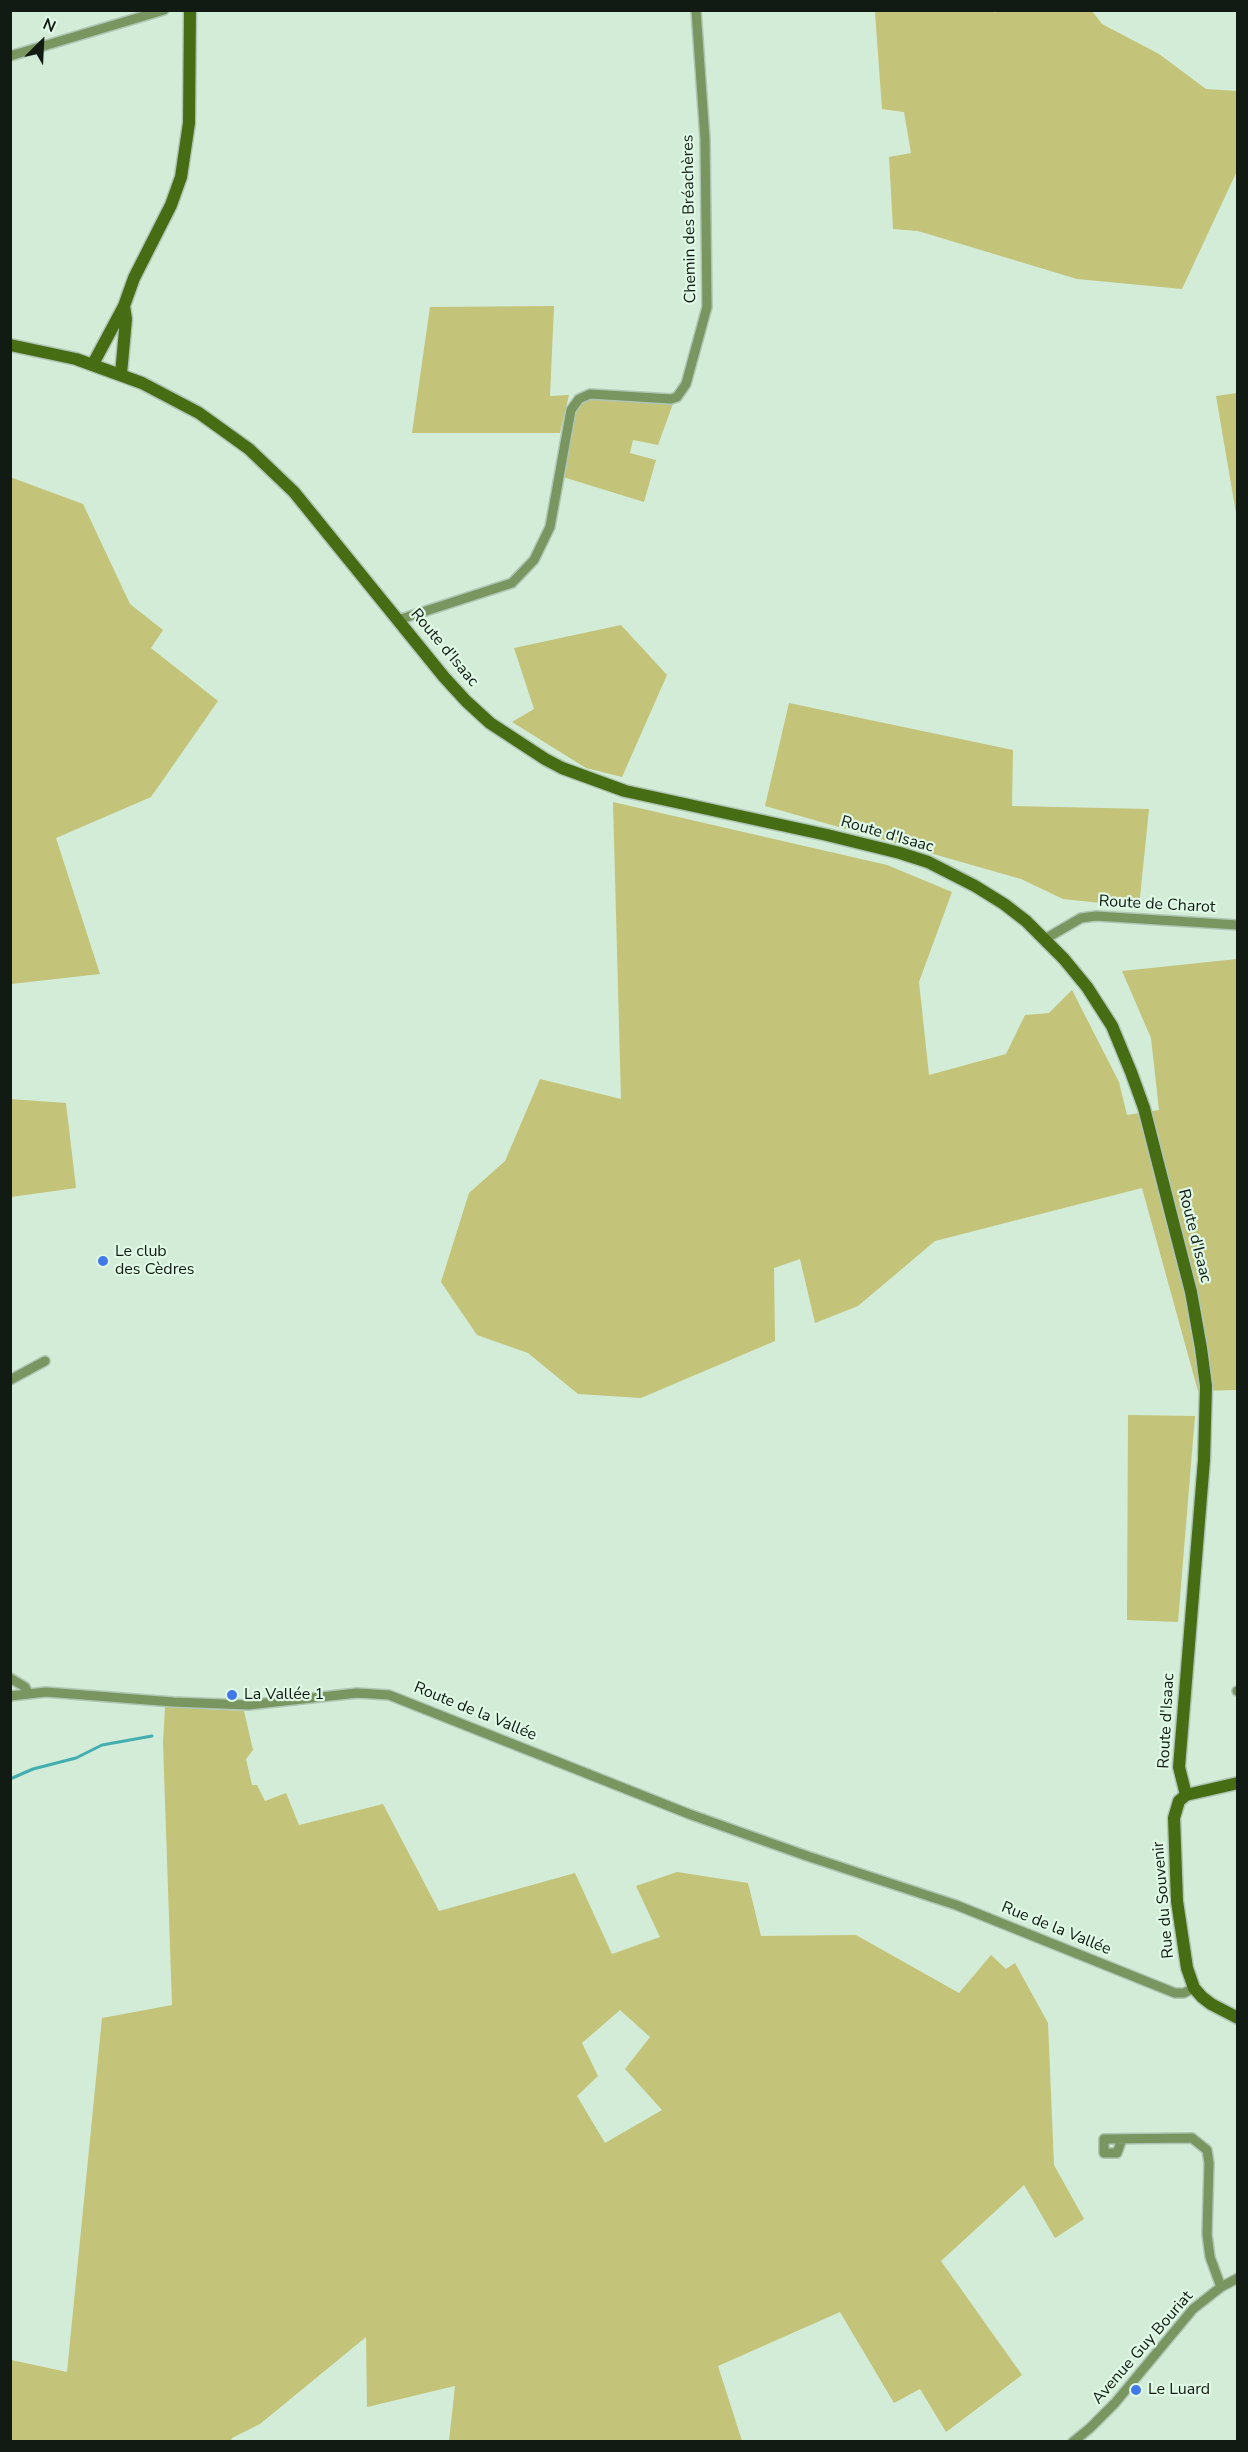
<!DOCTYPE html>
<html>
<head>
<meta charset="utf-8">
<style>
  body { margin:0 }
  #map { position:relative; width:1248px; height:2452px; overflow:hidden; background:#d3ecd8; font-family:"Nunito Sans",sans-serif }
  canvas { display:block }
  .frame { position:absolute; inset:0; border:12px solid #111a13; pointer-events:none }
  .north { position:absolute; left:12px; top:12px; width:60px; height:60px; -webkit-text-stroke:4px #e0f9e6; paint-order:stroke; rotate:24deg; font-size:16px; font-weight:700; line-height:24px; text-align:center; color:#111a13 }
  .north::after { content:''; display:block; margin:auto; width:21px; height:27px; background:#111a13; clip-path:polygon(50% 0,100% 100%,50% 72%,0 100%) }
</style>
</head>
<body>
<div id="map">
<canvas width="1248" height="2452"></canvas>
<div class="frame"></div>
<div class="north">N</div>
</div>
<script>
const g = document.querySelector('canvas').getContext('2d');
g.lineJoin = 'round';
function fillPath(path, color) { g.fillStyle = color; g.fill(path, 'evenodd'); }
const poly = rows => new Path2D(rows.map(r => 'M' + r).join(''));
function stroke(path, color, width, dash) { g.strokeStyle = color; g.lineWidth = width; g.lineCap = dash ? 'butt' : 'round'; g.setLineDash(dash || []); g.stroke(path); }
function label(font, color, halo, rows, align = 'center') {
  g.font = font + ' "Nunito Sans",sans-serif'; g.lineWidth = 4.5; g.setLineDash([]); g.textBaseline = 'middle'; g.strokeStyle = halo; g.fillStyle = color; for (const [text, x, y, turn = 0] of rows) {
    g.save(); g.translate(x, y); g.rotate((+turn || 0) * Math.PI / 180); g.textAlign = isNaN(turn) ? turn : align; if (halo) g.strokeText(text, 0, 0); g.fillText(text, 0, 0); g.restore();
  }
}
fillPath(poly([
  [882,11,993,10,995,13,998,10,1092,11,1102,24,1159,54,1206,89,1237,91,1237,171,1182,289,1077,279,918,231,893,229,889,157,911,153,904,112,882,109,875,12],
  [554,306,550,396,569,395,560,433,412,433,430,307],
  [1237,393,1238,393,1237,519,1216,396],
  [587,398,674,401,658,445,633,440,630,453,656,460,644,502,563,477,578,405],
  [10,477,83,504,130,604,163,630,151,648,218,701,151,797,56,838,100,974,11,984],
  [621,625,667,675,622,777,586,768,512,722,534,709,514,648],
  [789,703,1013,750,1012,806,1149,809,1139,907,1063,899,1021,879,765,806],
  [613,802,887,865,952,892,919,982,929,1075,1006,1054,1025,1015,1049,1013,1072,990,1119,1082,1127,1115,1159,1110,1151,1038,1122,971,1237,959,1237,1390,1198,1391,1142,1188,935,1241,858,1306,815,1323,800,1259,774,1268,775,1341,641,1398,578,1394,528,1353,477,1335,441,1282,469,1193,505,1161,540,1079,621,1099],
  [10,1099,66,1103,76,1188,11,1197],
  [1128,1415,1195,1416,1178,1622,1127,1620],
  [165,1707,244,1711,253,1750,246,1759,252,1785,257,1785,265,1801,286,1793,299,1825,383,1804,439,1911,575,1873,612,1954,660,1937,636,1886,677,1872,748,1883,761,1936,856,1935,959,1993,991,1955,1006,1969,1015,1963,1048,2023,1054,2165,1084,2219,1055,2238,1024,2185,941,2261,1022,2375,946,2432,920,2389,894,2403,840,2312,718,2366,742,2441,449,2441,455,2386,367,2407,366,2337,260,2424,232,2438,231,2441,11,2441,11,2360,67,2372,102,2018,172,2005,163,1743],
  [620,2010,650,2037,625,2069,662,2110,605,2143,577,2096,598,2076,582,2043]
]), '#c3c379');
stroke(poly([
  [10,1779,33,1769,76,1758,102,1745,152,1736]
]), '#42aeaf', 3);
const street = poly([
  [10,56,164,10],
  [398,620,512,583,534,560,550,527,571,410,579,399,590,394,671,399,677,397,686,384,707,307,705,139,696,10],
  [1045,939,1081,918,1096,916,1238,925],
  [10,1380,45,1361],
  [10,1678,25,1687,28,1693],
  [1237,1691,1238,1691],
  [10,1696,46,1692,173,1702,248,1705,357,1693,389,1695,689,1814,807,1856,956,1905,1165,1989,1175,1993,1184,1993,1194,1988],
  [1122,2139,1117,2153,1104,2153,1104,2139,1192,2138,1207,2150,1209,2163,1207,2234,1210,2257,1221,2287],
  [1073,2442,1090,2428,1115,2403,1193,2309,1221,2287,1238,2278]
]);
const secondary = poly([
  [10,345,76,359,142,383,199,413,249,449,294,492,444,677,466,701,490,723,545,759,562,768,625,791,827,835,900,853,928,862,975,886,1004,904,1026,921,1064,959,1087,987,1112,1026,1131,1072,1144,1108,1172,1218,1191,1292,1201,1348,1206,1386,1204,1460,1179,1767,1186,1795],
  [93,364,124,306,134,278,171,205,181,177,189,123,190,10],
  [121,374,126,319,124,306],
  [1238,1783,1186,1795,1179,1801,1174,1818,1177,1901,1187,1968,1194,1988,1202,1997,1211,2004,1238,2018]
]);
stroke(street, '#b0c6b5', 12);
stroke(secondary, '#b0c6b5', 15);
stroke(street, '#799560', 9);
stroke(secondary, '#476d14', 12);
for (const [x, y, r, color] of [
  [103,1261,6,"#4179e9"],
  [232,1695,6,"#4179e9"],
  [1136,2390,6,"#4179e9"]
]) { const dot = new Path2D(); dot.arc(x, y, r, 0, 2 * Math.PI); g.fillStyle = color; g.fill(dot); stroke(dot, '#e0f9e6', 2); }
label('16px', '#111a13', '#e0f9e6', [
  ["Chemin des Bréachères",690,219,-91],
  ["Route d'Isaac",444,648,50],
  ["Route d'Isaac",887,835,16],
  ["Route de Charot",1157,905,3],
  ["Route d'Isaac",1194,1236,76],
  ["Route de la Vallée",475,1712,22],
  ["Route d'Isaac",1167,1721,-87],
  ["Rue du Souvenir",1164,1900,-95],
  ["Rue de la Vallée",1056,1929,22],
  ["Avenue Guy Bouriat",1143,2348,-49]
]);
label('16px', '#111a13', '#e0f9e6', [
  ["Le club",115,1252],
  ["des Cèdres",115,1270],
  ["La Vallée 1",244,1695],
  ["Le Luard",1148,2390]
], 'left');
</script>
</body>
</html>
